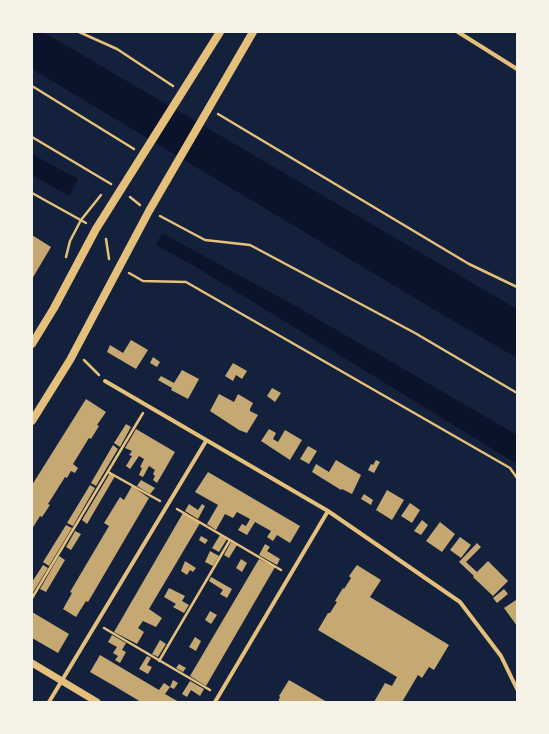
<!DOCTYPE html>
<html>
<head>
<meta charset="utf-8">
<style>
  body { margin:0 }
  #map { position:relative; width:549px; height:734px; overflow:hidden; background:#14213d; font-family:Lora,serif }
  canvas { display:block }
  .frame { position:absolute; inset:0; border:33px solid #f6f1e7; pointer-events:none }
</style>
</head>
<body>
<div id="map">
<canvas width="549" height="734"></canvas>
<div class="frame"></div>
</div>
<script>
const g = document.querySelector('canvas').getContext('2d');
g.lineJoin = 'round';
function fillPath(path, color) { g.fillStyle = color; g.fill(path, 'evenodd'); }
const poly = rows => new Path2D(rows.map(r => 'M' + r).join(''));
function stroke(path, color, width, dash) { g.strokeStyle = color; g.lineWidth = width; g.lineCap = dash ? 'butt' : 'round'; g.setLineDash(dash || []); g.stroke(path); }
fillPath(poly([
  [32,32,43,32,517,309,517,358,433,309,32,69],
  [32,154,78,179,69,196,32,175],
  [162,233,292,304,517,435,517,464,196,267,156,245]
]), '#0b132b');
fillPath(poly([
  [32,235,51,247,32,279],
  [131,340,148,350,136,369,107,352,110,345,123,353],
  [153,357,160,362,157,367,150,363],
  [233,363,247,371,242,379,236,375,233,381,225,376],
  [182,370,199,379,188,399,171,390,172,388,158,380,161,376,174,383],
  [272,388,281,393,275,402,267,396],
  [219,394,234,402,238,394,253,403,250,409,250,411,258,415,247,433,239,430,210,411],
  [86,399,106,412,97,425,99,426,91,439,89,438,73,464,78,468,75,473,71,471,67,478,65,477,48,504,50,505,42,517,40,516,32,529,32,485],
  [126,424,131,427,120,447,114,443],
  [136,429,175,452,157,483,153,480,155,476,153,474,155,470,149,466,143,477,139,475,142,468,140,467,144,459,139,456,130,469,126,466,132,456,129,455,132,451,125,448],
  [269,429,276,433,273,439,278,442,285,430,302,440,290,460,261,441],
  [113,445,118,449,96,486,91,483],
  [308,446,317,451,309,464,300,459],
  [336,460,361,475,352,494,342,489,341,490,312,472,316,464,329,472],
  [376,460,380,462,374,473,368,470,371,464,373,465],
  [208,472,300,526,290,543,277,535,273,541,267,537,271,531,255,522,247,535,238,530,242,524,246,526,250,519,237,512,233,518,225,514,216,530,207,524,218,505,195,492],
  [110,473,115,476,87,524,82,520],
  [141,480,155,488,150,494,137,486],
  [90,485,95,488,73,526,67,523],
  [132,486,149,498,91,597,88,602,86,601,76,617,63,609,72,593,70,592,109,526,104,523,120,497,124,500],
  [387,490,404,500,392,520,376,510],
  [364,494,373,500,371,505,361,499],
  [410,503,420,510,412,523,401,516],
  [189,504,198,510,202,504,205,506,198,519,185,511],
  [183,513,200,523,149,609,162,618,156,627,143,621,138,628,144,632,137,644,114,632],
  [422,520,428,525,421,535,414,531],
  [440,522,455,534,442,552,426,541],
  [66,525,72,528,49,566,43,562],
  [75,531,81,534,71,550,66,547],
  [220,535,227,539,219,552,212,548],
  [201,536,208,540,205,544,199,540],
  [460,537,471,545,461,558,450,550],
  [231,542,237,545,229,558,224,555],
  [477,543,481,547,466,562,477,572,488,561,508,581,493,596,473,577,474,576,459,562],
  [265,544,270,547,267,551,280,559,277,565,259,555],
  [210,551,219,556,213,566,205,562],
  [59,556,65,560,46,592,40,589],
  [241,559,247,563,242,572,236,568],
  [259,559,275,567,206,686,190,676],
  [185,561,196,568,193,572,190,570,187,575,181,571],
  [43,565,48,568,32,594,32,582],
  [357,565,381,580,370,597,449,645,434,670,429,667,422,678,418,675,402,702,374,702,385,683,392,686,397,677,318,630,328,613,330,613,337,602,335,601,343,588,344,589,351,578,349,576],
  [211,577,232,589,227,598,220,594,223,590,209,581],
  [169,588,185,596,182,601,189,605,184,613,173,607,176,604,164,597],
  [504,589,508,594,497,603,493,598],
  [516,600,517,600,517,626,504,608],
  [210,611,217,615,211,624,205,620],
  [32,612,69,634,58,653,32,638],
  [112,635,126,643,122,650,126,652,120,663,115,660,118,656,113,653,117,647,108,642],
  [195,637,201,641,196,651,189,647],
  [160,640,166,644,158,657,152,654],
  [100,655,159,690,164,683,170,687,165,694,179,702,141,702,116,687,90,672],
  [147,656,151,658,147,665,152,667,148,674,139,669],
  [179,664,186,668,183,672,176,668],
  [173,680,178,683,174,689,170,687],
  [289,680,327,702,278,702,280,697,279,696],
  [190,681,204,689,200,696,191,690,187,697,182,694]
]), '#c6a872');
stroke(poly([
  [79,32,117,49,173,86],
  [32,86,134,149],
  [218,114,469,264,517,287],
  [32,137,111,184],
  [32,193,86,223],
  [130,197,140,205],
  [160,216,205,240,250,245,415,333,517,393],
  [106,239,109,259],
  [66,257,70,241,81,220,101,195],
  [129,273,143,281,186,282,510,468,517,478],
  [84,360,99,375],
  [108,472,160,501],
  [177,509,281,570],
  [32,598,143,413],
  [104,628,210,690],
  [159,661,230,540]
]), '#e5c07b', 2.5);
stroke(poly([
  [458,32,517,69],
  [105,381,328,511,460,602,501,656,517,689],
  [49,702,206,441],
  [215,702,328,511]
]), '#e5c07b', 4);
stroke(poly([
  [32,663,97,702]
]), '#e5c07b', 7);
stroke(poly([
  [32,344,54,308,96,229,220,32],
  [32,421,70,360,149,211,253,32]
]), '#e5c07b', 8);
</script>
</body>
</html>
